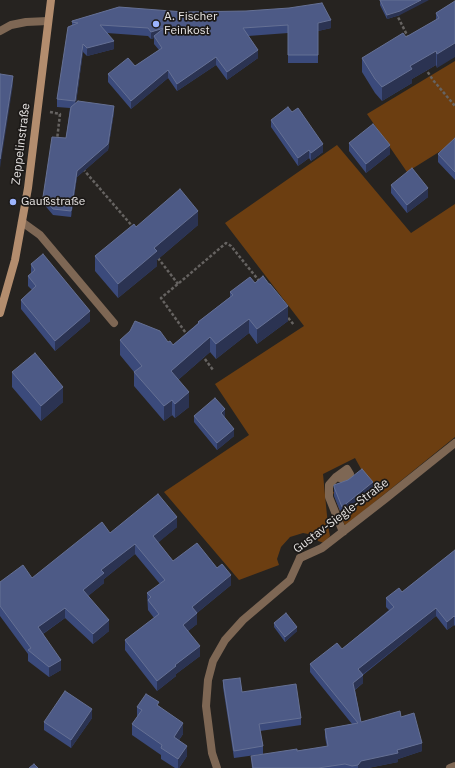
<!DOCTYPE html>
<html>
<head>
<meta charset="utf-8">
<style>
  body { margin:0 }
  canvas { display:block; background:#262320 }
</style>
</head>
<body>
<canvas width="455" height="768"></canvas>
<script>
const g = document.querySelector('canvas').getContext('2d');
g.lineJoin = 'round';
function fillPath(path, color) { g.fillStyle = color; g.fill(path, 'evenodd'); }
const poly = rows => new Path2D(rows.map(r => 'M' + r).join(''));
function stroke(path, color, width, dash) { g.strokeStyle = color; g.lineWidth = width; g.lineCap = dash ? 'butt' : 'round'; g.setLineDash(dash || []); g.stroke(path); }
function label(font, color, halo, rows, align = 'center') {
  g.font = font + ' "IBM Plex Sans",sans-serif'; g.lineWidth = 3.5; g.setLineDash([]); g.textBaseline = 'middle'; g.strokeStyle = halo; g.fillStyle = color; for (const [text, x, y, turn = 0] of rows) {
    g.save(); g.translate(x, y); g.rotate((+turn || 0) * Math.PI / 180); g.textAlign = isNaN(turn) ? turn : align; if (halo) g.strokeText(text, 0, 0); g.fillText(text, 0, 0); g.restore();
  }
}
fillPath(poly([
  [455,61,455,142,407,172,367,114],
  [337,145,411,233,455,204,455,437,345,526,333,492,347,488,365,476,355,458,323,474,328,526,330,536,324,543,318,541,314,535,303,533,290,537,281,547,277,559,279,565,239,580,164,492,249,435,215,384,304,326,225,223]
]), '#6c3e11');
stroke(poly([
  [396,13,409,39],
  [425,68,433,80,455,106],
  [50,112,60,114,57,140],
  [83,169,133,227],
  [158,258,178,284],
  [285,314,294,325],
  [188,336,161,298,185,278,226,243,231,246,260,282],
  [202,355,213,370]
]), '#666361', 2.5, [3, 2]);
stroke(poly([
  [22,222,40,235,114,323],
  [336,477,346,480,350,474,347,469,336,477,329,485,329,497,343,532],
  [300,558,322,548,385,499,455,443]
]), '#7e6754', 8);
stroke(poly([
  [0,31,11,25,26,22,48,21],
  [217,768,212,753,206,706,208,680,213,661,225,640,243,620,290,580,300,558],
  [450,768,455,766]
]), '#7e6754', 8);
stroke(poly([
  [0,313,15,260,28,188,51,0]
]), '#b38d6e', 8);
fillPath(poly([
  [380,0,400,15,387,19,380,5],
  [455,1,437,68,436,65,412,79,412,83,382,101,375,93,362,72,362,58,406,37,436,20,436,13],
  [119,7,331,28,318,31,318,63,288,63,288,33,248,36,258,58,227,80,216,65,177,91,168,78,131,109,108,82,108,74,135,66,159,50,154,44,154,38,151,39,148,36,107,33,114,49,87,56,83,52,76,103,114,112,108,150,77,177,71,217,53,215,43,203,43,197,66,138,70,108,57,107,57,99,72,26,72,21],
  [271,120,323,152,311,161,309,158,298,166,271,127],
  [455,138,455,180,438,162,438,154],
  [349,143,390,154,366,173,349,151],
  [391,185,428,197,407,213,391,193],
  [198,225,157,260,157,266,118,298,95,271,95,256,136,227],
  [31,264,90,321,55,351,21,309,21,300,32,290,28,286,28,276,31,274],
  [255,283,288,321,257,344,249,333,216,359,210,352,178,380,189,407,175,418,172,415,164,421,134,386,134,372,120,355,120,340,168,342,173,345,198,323,198,322,230,297,230,292],
  [12,372,63,402,41,421,12,387],
  [194,416,225,416,224,417,234,436,217,450,194,422],
  [348,480,373,491,342,516,334,496,334,485],
  [177,527,158,542,173,561,231,585,197,613,197,624,188,631,200,656,176,674,176,676,157,691,125,650,125,640,154,618,148,610,147,593,160,584,135,554,104,579,104,583,88,596,109,631,93,644,65,618,43,634,61,670,49,677,28,661,28,654,0,616,0,582,32,578,110,533],
  [455,550,455,626,454,625,447,630,436,616,363,675,363,683,355,690,361,722,401,717,422,751,398,759,398,762,368,768,252,768,251,756,327,747,325,737,325,729,352,724,310,672,310,664,342,649,389,610,386,607,386,598,402,592],
  [274,623,297,631,285,642,274,627],
  [223,680,242,692,301,718,301,725,260,731,263,746,263,754,234,758,223,687],
  [159,706,183,734,179,740,187,756,179,768,175,768,161,759,161,755,132,735,132,724,137,717,137,707],
  [92,718,71,748,44,730,44,722]
]), '#3b4a7b');
fillPath(poly([
  [421,0,429,0,400,15,387,19,387,15],
  [331,20,331,28,318,31,318,63,318,23],
  [164,28,154,36,154,38,151,39,151,32],
  [114,41,114,49,87,56,87,48],
  [455,43,455,57,437,68,437,54],
  [83,44,83,52,75,109,75,101],
  [258,50,258,58,227,80,227,72],
  [436,51,436,65,412,79,412,83,382,101,382,87,410,66],
  [216,57,216,65,177,91,177,84],
  [168,70,168,78,131,109,131,101],
  [13,76,13,85,0,168,0,159],
  [114,106,114,112,108,150,77,177,71,217,71,211,77,171],
  [323,144,323,152,311,161,311,153],
  [390,145,390,154,366,173,366,164],
  [309,150,309,158,298,166,298,158],
  [428,188,428,197,407,213,407,205],
  [198,211,198,225,157,260,157,266,118,298,118,284,154,248],
  [288,306,288,321,257,344,257,329],
  [90,311,90,321,55,351,55,341],
  [249,319,249,333,216,359,216,344],
  [210,337,210,352,171,386,171,371],
  [63,387,63,402,41,421,41,406],
  [189,392,189,407,175,418,175,404],
  [172,400,172,415,164,421,164,406],
  [225,409,225,416,221,419,221,413],
  [234,429,234,436,217,450,217,443],
  [373,482,373,491,342,516,342,507],
  [177,517,177,527,153,547,153,536],
  [135,544,135,554,104,579,104,583,83,600,83,590,101,570],
  [231,575,231,585,192,617,192,607],
  [65,608,65,618,38,637,38,627],
  [436,608,436,616,358,678,358,669],
  [197,613,197,624,183,635,183,625],
  [454,616,454,625,447,630,447,622],
  [109,620,109,631,93,644,93,634],
  [297,627,297,631,285,642,285,637],
  [200,646,200,656,176,674,176,676,157,691,157,681,175,665],
  [61,660,61,670,49,677,49,667],
  [363,675,363,683,353,691,353,683],
  [92,709,92,718,71,748,71,740],
  [183,723,183,734,174,747,174,737],
  [422,743,422,751,398,759,398,762,368,768,358,768,358,765,361,761],
  [187,746,187,756,179,768,178,768,178,759]
]), '#2b3352');
const building = poly([
  [380,0,421,0,400,11,387,15,380,0],
  [455,1,455,43,437,54,436,51,410,66,412,69,382,87,375,79,362,58,403,33,406,37,439,18,436,13,455,1],
  [322,3,331,20,318,23,318,55,288,55,288,25,243,28,258,50,227,72,216,57,177,84,168,70,131,101,108,74,128,58,135,66,162,48,154,36,164,28,151,32,148,28,100,25,114,41,87,48,83,44,75,101,57,99,68,27,78,23,72,22,72,21,119,7,184,12,246,11,289,8,322,3],
  [0,74,13,76,0,159,0,74],
  [78,101,114,106,108,144,77,171,71,211,53,209,43,197,52,137,66,138,71,107,78,101],
  [288,107,292,112,298,108,323,144,311,153,309,150,298,158,271,120,288,107],
  [373,124,390,145,366,164,349,143,373,124],
  [455,138,455,172,438,154,455,138],
  [412,168,428,188,407,205,391,185,412,168],
  [180,189,198,211,154,248,157,251,118,284,95,256,134,224,136,227,180,189],
  [43,254,90,311,55,341,21,300,36,286,28,276,35,270,31,264,43,254],
  [263,276,269,284,270,284,288,306,257,329,249,319,216,344,210,337,171,371,189,392,175,404,172,400,164,406,134,372,142,366,120,340,130,331,135,321,160,331,168,342,170,341,173,345,199,323,198,322,233,295,230,292,250,277,255,283,263,276],
  [35,353,63,387,41,406,12,372,35,353],
  [215,398,225,409,221,413,234,429,217,443,194,416,215,398],
  [362,469,373,482,342,507,334,487,334,485,348,480,362,469],
  [158,494,177,517,153,536,173,561,197,543,217,568,222,564,231,575,192,607,197,613,183,625,200,646,175,665,176,666,157,681,125,640,159,614,148,600,151,597,147,593,165,580,135,544,101,570,104,573,83,590,109,620,93,634,65,608,38,627,61,660,49,667,28,650,31,648,0,606,0,582,23,565,32,578,102,522,110,533,158,494],
  [455,550,455,617,454,616,447,622,436,608,358,669,363,675,353,683,361,722,400,711,401,717,414,713,422,743,397,750,398,753,361,761,358,765,352,766,345,764,318,768,253,768,251,756,297,749,297,751,328,746,325,729,358,723,310,664,337,643,342,649,394,607,386,598,399,588,402,592,455,550],
  [286,613,297,627,285,637,274,623,286,613],
  [240,678,242,692,296,684,301,718,259,724,263,746,234,751,223,680,240,678],
  [65,691,92,709,71,740,44,722,65,691],
  [146,694,159,702,157,705,183,723,174,737,187,746,178,759,161,748,162,745,132,724,142,710,137,707,146,694],
  [34,764,38,768,29,768,34,764]
]);
fillPath(building, '#4d5a86');
stroke(building, '#657094', 1);
for (const [x, y, r, color] of [
  [156,24,4,"#9cb4fd"],
  [13,202,4,"#9cb4fd"]
]) { const dot = new Path2D(); dot.arc(x, y, r, 0, 2 * Math.PI); g.fillStyle = color; g.fill(dot); stroke(dot, '#1c1917', 1.5); }
label('12px', '#e6e3e2', '#1c1917', [
  ["A. Fischer",164,17],
  ["Feinkost",164,31],
  ["Gaußstraße",21,202]
], 'left');
label('12px', '#e6e3e2', '#1c1917', [
  ["Zeppelinstraße",21,144,-83],
  ["Gustav-Siegle-Straße",341,516,-37]
]);
</script>
</body>
</html>
